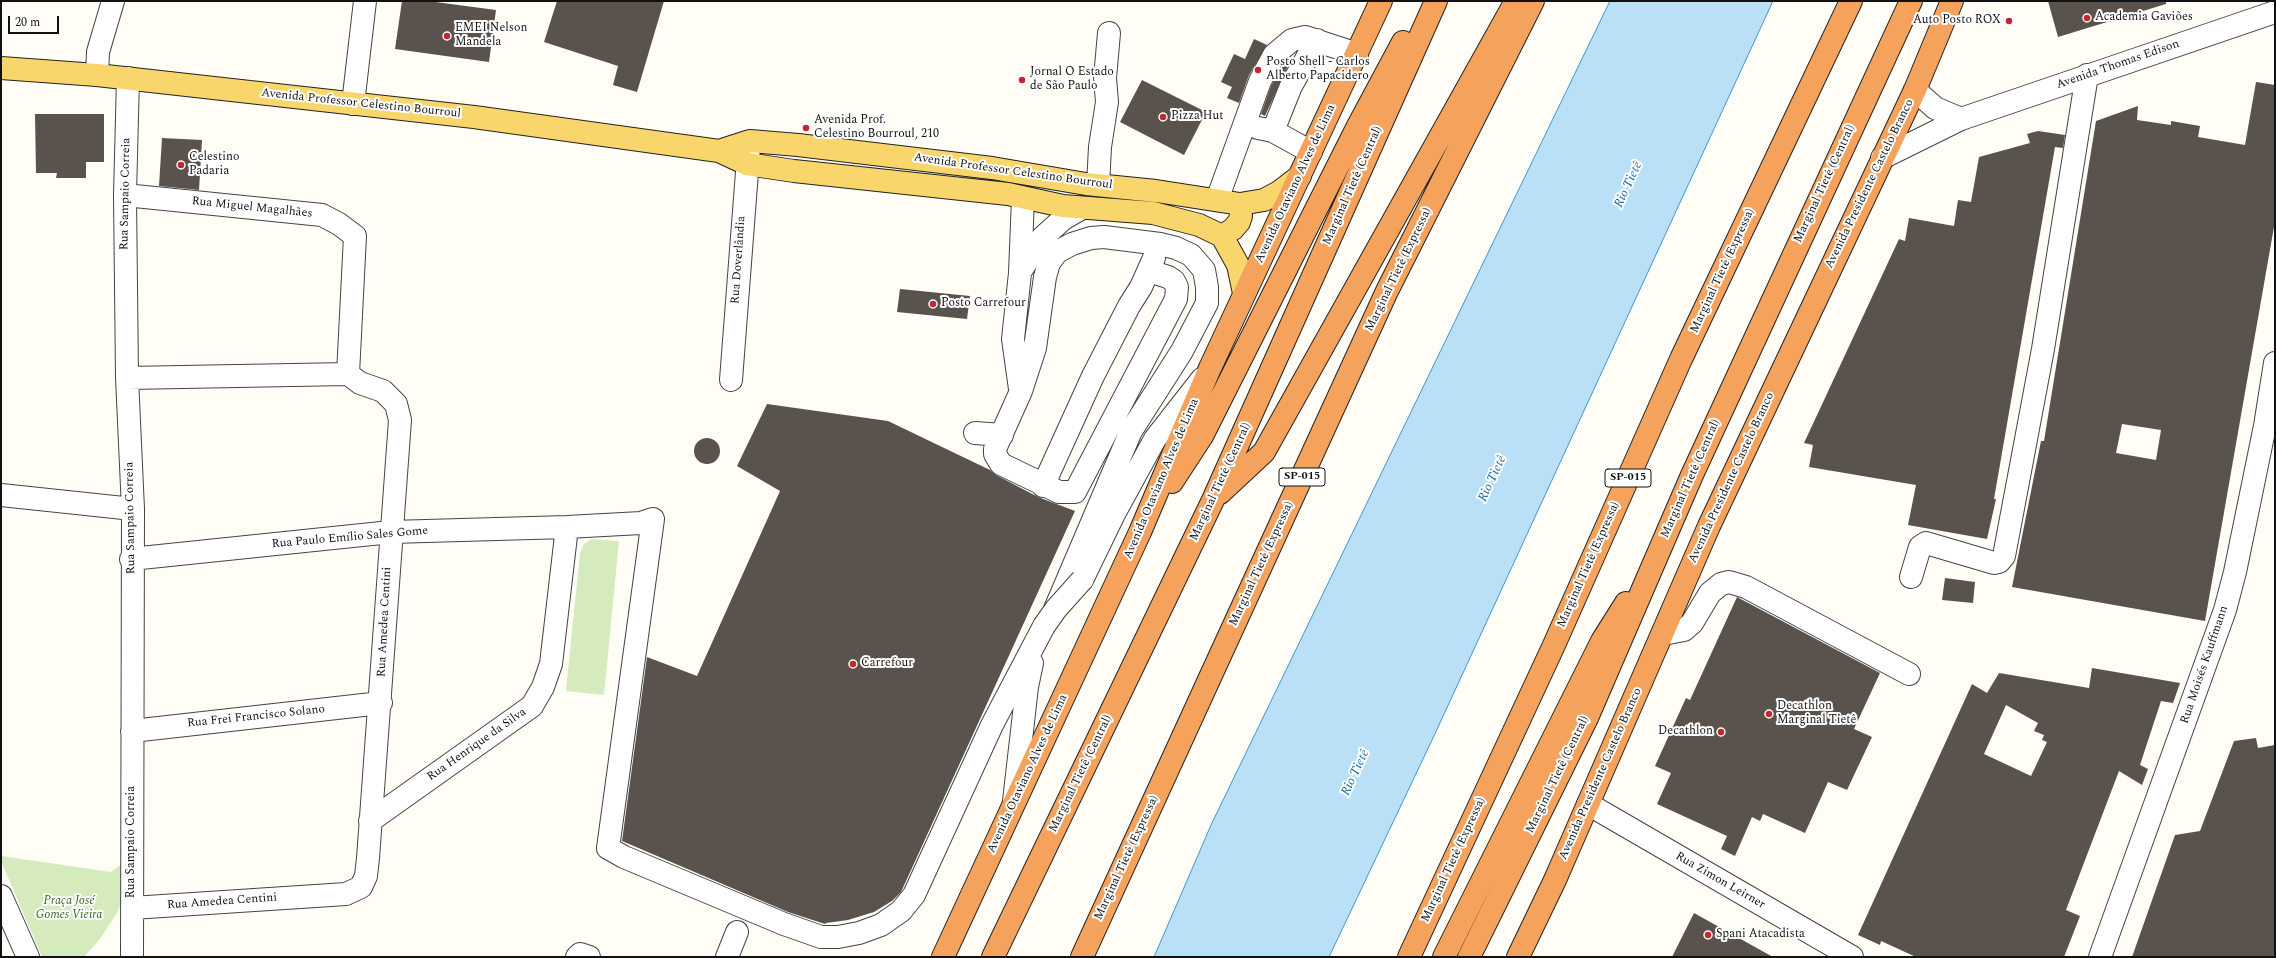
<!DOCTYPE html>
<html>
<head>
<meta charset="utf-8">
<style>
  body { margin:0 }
  #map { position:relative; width:2276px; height:958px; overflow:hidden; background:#fffdf5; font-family:Spectral,serif }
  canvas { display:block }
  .frame { position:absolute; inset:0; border:2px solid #111; pointer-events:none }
  .scale { position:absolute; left:8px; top:16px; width:51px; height:18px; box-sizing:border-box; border:2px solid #111; border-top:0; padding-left:5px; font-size:12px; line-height:14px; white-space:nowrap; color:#111; -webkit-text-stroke:3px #fff; paint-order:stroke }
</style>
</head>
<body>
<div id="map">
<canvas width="2276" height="958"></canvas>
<div class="frame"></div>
<div class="scale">20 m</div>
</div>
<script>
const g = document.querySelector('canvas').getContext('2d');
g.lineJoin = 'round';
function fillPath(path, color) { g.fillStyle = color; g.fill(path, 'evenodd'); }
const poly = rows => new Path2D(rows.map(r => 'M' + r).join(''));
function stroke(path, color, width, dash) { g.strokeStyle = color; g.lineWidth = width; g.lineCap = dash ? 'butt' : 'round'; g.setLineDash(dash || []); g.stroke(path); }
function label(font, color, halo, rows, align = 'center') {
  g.font = font + ' Spectral,serif'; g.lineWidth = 4; g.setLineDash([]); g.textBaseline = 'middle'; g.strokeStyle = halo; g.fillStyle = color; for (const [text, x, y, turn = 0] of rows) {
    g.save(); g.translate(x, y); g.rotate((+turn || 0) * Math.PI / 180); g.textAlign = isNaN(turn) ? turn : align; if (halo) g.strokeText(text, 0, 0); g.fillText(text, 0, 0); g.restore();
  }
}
fillPath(poly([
  [592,539,619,541,604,695,566,691,580,553,584,544],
  [1,856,111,872,122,864,122,900,118,911,100,939,84,957,42,957,1,861]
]), '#d5ebbd');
const water = poly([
  [1610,1,1773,1,1433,738,1329,957,1154,957,1211,825,1610,1]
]);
fillPath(water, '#b9e0f7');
stroke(water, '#3f96cf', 1);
fillPath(poly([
  [402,1,428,1,496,10,489,62,395,49],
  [557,1,664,1,637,92,613,85,618,66,544,42],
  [2048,1,2166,1,2166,4,2058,37],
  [1254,39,1267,45,1249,75,1239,103,1227,98,1232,87,1221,82,1234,54,1245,59],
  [1292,57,1265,116,1261,114,1271,86,1284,63],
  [1142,80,1206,112,1184,155,1120,122],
  [2256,82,2275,85,2275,221,2205,621,2012,587,2041,441,2044,441,2096,121,2138,106,2137,120,2171,125,2171,121,2200,126,2198,137,2245,145],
  [2122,424,2161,430,2156,460,2116,453],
  [35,114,104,114,104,162,86,162,86,178,56,178,57,173,36,173],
  [2038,131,2065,135,2063,148,2055,147,1994,499,1996,499,1987,539,1908,525,1916,485,1809,467,1813,445,1804,443,1899,239,1905,241,1909,218,1954,226,1958,200,1971,202,1979,157,2030,143,2027,134],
  [162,138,202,140,199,190,159,186],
  [900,289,970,296,967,319,897,312],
  [767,404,888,421,990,470,996,475,1038,497,1075,511,901,892,892,901,874,912,848,920,826,923,825,924,788,912,622,841,647,657,697,676,780,491,737,466],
  '694 451a13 13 0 1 1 26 0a13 13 0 1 1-26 0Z',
  [1945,578,1975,582,1973,603,1942,600],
  [1737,597,1880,673,1854,729,1872,737,1847,790,1828,782,1805,833,1763,814,1760,821,1752,817,1735,856,1721,849,1727,836,1657,804,1671,773,1655,766,1686,698,1690,700],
  [2092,668,2180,683,2173,703,2161,701,2140,765,2148,769,2142,785,2119,771,2066,910,2080,916,2064,957,1916,957,1881,941,1880,945,1858,935,1972,684,1987,693,1999,673,2089,688],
  [2006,705,2038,723,2034,731,2044,735,2042,740,2047,742,2031,776,1984,754],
  [2256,738,2258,748,2275,745,2275,957,2132,957,2175,835,2200,831,2234,741],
  [1694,913,1773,957,1672,957]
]), '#5a524d');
const minor = poly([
  [97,75,98,52,113,1],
  [128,78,125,195,127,378,133,509,132,957],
  [1915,90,1935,108,1961,119],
  [353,104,365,1],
  [1258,128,1273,131,1311,152],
  [1273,131,1291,86,1317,40],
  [1882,158,1961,119,2275,12],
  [1098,185,1100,147,1107,102,1105,78,1109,33],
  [125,195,322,215,339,224,355,236,348,374],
  [1217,200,1260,81,1274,55,1292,40,1305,37,1357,54],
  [1020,272,1042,238,1063,219,1082,208],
  [127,378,348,374,360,383,383,391,396,404,400,420,368,858,366,876,361,887,346,894,132,908],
  [731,380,749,146],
  [1020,389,1013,339,1020,273,1023,198],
  [975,433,1002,435],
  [1043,486,1093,376,1129,306,1141,287,1154,258],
  [1,495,133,509],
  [131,559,391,532,567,527,641,523,653,519,608,848,624,857,784,924,821,937,838,937,859,933,881,925,901,911,914,895,992,725,1044,626],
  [1911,577,1920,547,1926,543,1994,563,1999,562,2004,556,2043,349,2087,75],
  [1082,580,1114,514,1155,439,1202,379],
  [1055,609,1131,431,1182,351,1207,303,1207,287,1204,270,1191,255,1176,248,1160,244,1104,237,1091,238,1072,244,1057,252,1049,263,1045,277,1035,348,1021,391,995,449,995,454,1001,464,1059,492,1075,492,1176,299,1177,287,1174,281,1168,277,1149,271],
  [1663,634,1684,630,1692,623,1710,593,1721,584,1729,582,1746,587,1909,674],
  [132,731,381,703],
  [1014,801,1027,687,1032,663],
  [1588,804,1852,957],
  [370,821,532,706,543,687,551,664,567,527],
  [1,896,28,957],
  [577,957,580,954,589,957],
  [727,957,737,932],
  [2100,957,2225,610,2235,572,2265,426,2275,363]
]);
const major = poly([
  [1,68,97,75,474,117,719,151,747,164,794,171,1008,194,1063,206,1153,213,1199,225,1222,236,1238,265,1244,293],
  [719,151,750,141,798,145,992,168,1086,184,1156,191,1240,204,1264,200,1279,192,1300,176],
  [1222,236,1233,229,1239,222,1241,216,1240,204]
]);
const highway = poly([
  [1172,482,1202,436,1358,126,1403,42],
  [1220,493,1264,452,1516,1],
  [943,957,1140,532,1210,368,1381,1],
  [993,957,1213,500,1436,1],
  [1082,957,1387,291,1533,1],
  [1409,957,1554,645,1681,359,1851,1],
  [1444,957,1602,641,1626,603],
  [1469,957,1587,718,1692,475,1911,1],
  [1518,957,1555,880,1709,526,1915,90,1952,1]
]);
stroke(minor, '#444', 24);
stroke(major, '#222', 24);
stroke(highway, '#222', 24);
stroke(minor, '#fff', 22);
stroke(major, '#f9d66b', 22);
stroke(highway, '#f5a25d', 22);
const minorBridge = poly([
  [1044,626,1056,609,1082,580]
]);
stroke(minorBridge, '#444', 24, []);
stroke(minorBridge, '#fff', 22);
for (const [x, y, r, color] of [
  [2087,18,4,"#c4262e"],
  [2009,21,4,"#c4262e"],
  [447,36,4,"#c4262e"],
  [1258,70,4,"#c4262e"],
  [1022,80,4,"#c4262e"],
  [1163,117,4,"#c4262e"],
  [806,128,4,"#c4262e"],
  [181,165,4,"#c4262e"],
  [933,304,4,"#c4262e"],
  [853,664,4,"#c4262e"],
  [1769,714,4,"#c4262e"],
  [1721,732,4,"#c4262e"],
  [1708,935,4,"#c4262e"]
]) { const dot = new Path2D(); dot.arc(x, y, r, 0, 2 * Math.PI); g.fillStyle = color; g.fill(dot); stroke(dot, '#fff', 1.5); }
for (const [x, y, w] of [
  [1302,477,46],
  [1628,478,46]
]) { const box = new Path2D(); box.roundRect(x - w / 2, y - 9, w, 18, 3); g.fillStyle = '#fff'; g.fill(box); stroke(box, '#111', 1); }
label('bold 11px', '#111', null, [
  ["SP-015",1302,477],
  ["SP-015",1628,478]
]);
label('12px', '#111', '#fff', [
  ["Academia Gaviões",2095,18],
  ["Auto Posto ROX",2001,21,"right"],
  ["EMEI Nelson",455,29],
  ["Mandela",455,43],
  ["Posto Shell - Carlos",1266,63],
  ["Alberto Papacidero",1266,77],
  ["Jornal O Estado",1030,73],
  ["de São Paulo",1030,87],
  ["Pizza Hut",1171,117],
  ["Avenida Prof.",814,121],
  ["Celestino Bourroul, 210",814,135],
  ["Celestino",189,158],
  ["Padaria",189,172],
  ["Posto Carrefour",941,304],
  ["Carrefour",861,664],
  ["Decathlon",1777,707],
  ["Marginal Tietê",1777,721],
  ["Decathlon",1713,732,"right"],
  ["Spani Atacadista",1716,935]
], 'left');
label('12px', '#111', '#fff', [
  ["Avenida Thomas Edison",2118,65,-19],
  ["Avenida Professor Celestino Bourroul",361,104,6],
  ["Avenida Professor Celestino Bourroul",1013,172,8],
  ["Avenida Otaviano Alves de Lima",1296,184,-65],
  ["Marginal Tietê (Central)",1825,184,-65],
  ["Avenida Presidente Castelo Branco",1870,184,-64],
  ["Marginal Tietê (Central)",1353,186,-66],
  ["Rua Sampaio Correia",126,194,-89],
  ["Rua Miguel Magalhães",252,208,6],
  ["Rua Doverlândia",739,260,-86],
  ["Marginal Tietê (Expressa)",1399,270,-64],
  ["Marginal Tietê (Expressa)",1723,271,-65],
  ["Avenida Presidente Castelo Branco",1732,478,-65],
  ["Avenida Otaviano Alves de Lima",1162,479,-67],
  ["Marginal Tietê (Central)",1691,479,-66],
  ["Marginal Tietê (Central)",1221,482,-65],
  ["Rua Sampaio Correia",131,518,-91],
  ["Rua Paulo Emílio Sales Gome",350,538,-5],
  ["Marginal Tietê (Expressa)",1262,564,-65],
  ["Marginal Tietê (Expressa)",1589,565,-66],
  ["Rua Amedea Centini",385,622,-87],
  ["Rua Moisés Kauffmann",2205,665,-71],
  ["Rua Frei Francisco Solano",256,717,-6],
  ["Rua Henrique da Silva",477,745,-35],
  ["Avenida Otaviano Alves de Lima",1028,774,-65],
  ["Marginal Tietê (Central)",1081,774,-64],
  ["Avenida Presidente Castelo Branco",1601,774,-66],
  ["Marginal Tietê (Central)",1558,775,-64],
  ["Rua Sampaio Correia",132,842,-90],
  ["Marginal Tietê (Expressa)",1127,858,-65],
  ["Marginal Tietê (Expressa)",1454,860,-65],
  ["Rua Zimon Leirner",1720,881,30],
  ["Rua Amedea Centini",222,902,-4]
]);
label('italic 12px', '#2f6b1f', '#fff', [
  ["Praça José",69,902],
  ["Gomes Vieira",69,916]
]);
label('italic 13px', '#1768a6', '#fff', [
  ["Rio Tietê",1629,185,-65],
  ["Rio Tietê",1493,479,-65],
  ["Rio Tietê",1356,773,-65]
]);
</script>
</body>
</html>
